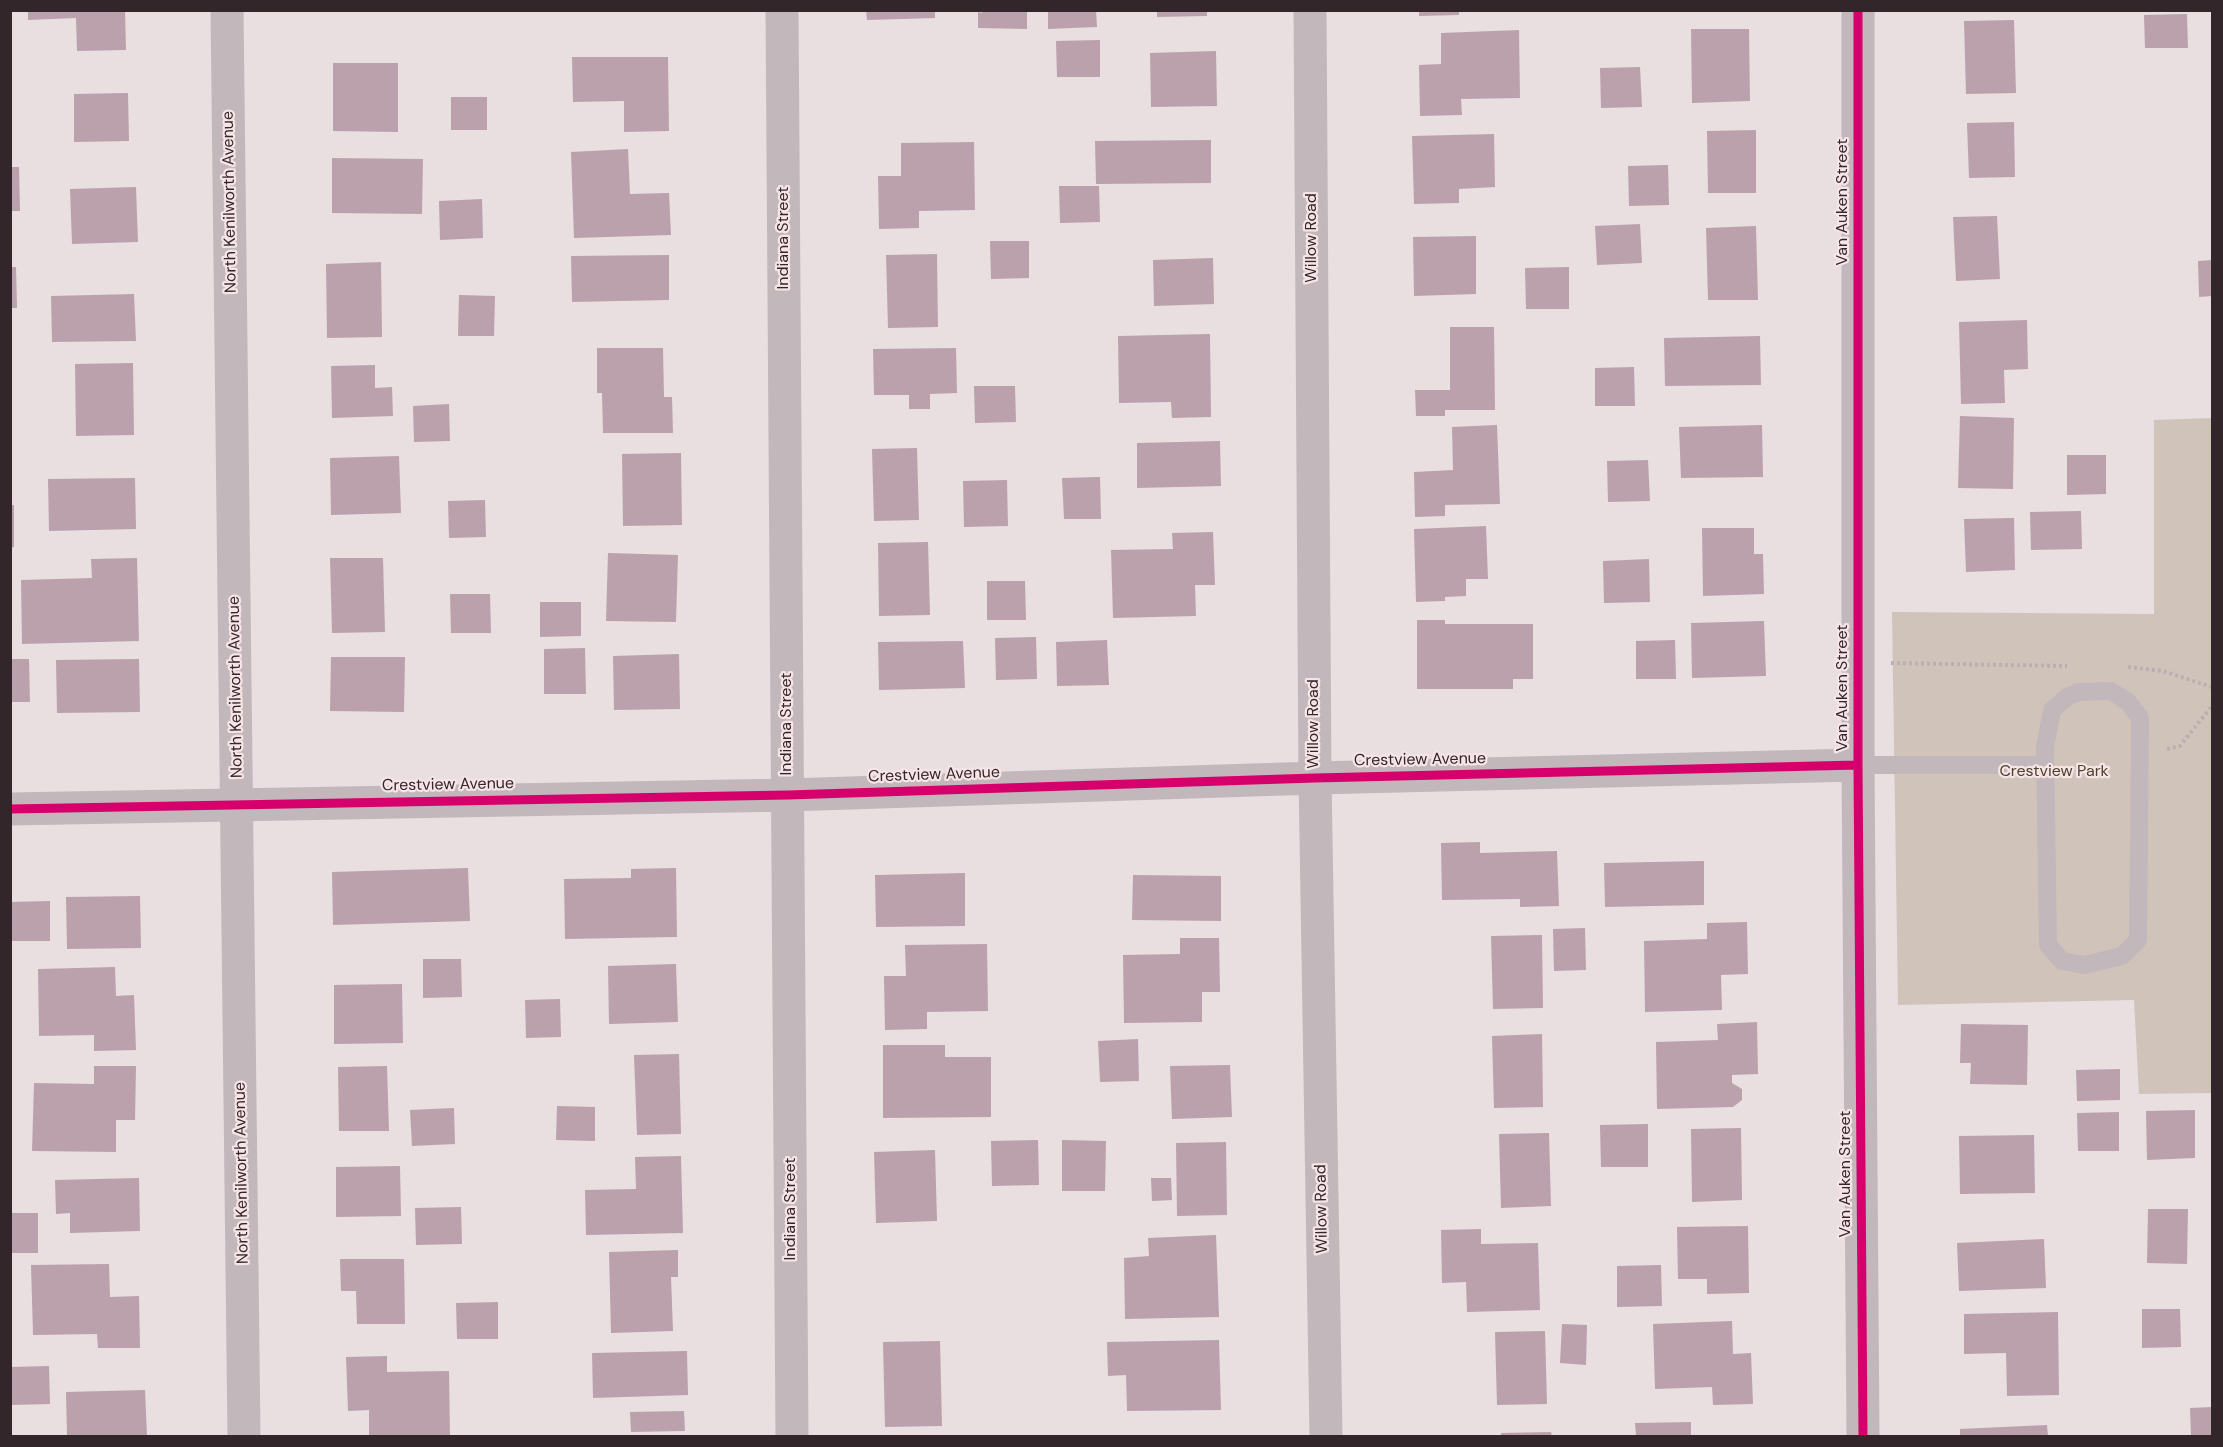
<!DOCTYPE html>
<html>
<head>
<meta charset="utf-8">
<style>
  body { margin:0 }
  #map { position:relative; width:2223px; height:1447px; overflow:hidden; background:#e9dee0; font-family:"DM Sans",sans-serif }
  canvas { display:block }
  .frame { position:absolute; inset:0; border:12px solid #32262a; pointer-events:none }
</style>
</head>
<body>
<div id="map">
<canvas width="2223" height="1447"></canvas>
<div class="frame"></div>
</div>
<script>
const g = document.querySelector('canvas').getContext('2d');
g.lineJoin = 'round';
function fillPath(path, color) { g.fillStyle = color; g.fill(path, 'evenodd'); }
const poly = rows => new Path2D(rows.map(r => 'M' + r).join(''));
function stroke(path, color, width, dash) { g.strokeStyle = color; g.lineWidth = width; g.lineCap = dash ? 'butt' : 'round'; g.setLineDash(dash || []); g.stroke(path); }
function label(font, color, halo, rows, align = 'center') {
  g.font = font + ' "DM Sans",sans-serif'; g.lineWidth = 4.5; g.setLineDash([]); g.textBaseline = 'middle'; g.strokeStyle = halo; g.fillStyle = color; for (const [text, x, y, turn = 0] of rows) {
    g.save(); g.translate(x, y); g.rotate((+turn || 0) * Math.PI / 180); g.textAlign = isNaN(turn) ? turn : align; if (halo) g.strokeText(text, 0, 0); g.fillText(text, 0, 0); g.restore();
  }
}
fillPath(poly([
  [2212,418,2212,1093,2139,1094,2134,1000,1898,1005,1892,612,2154,614,2154,420]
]), '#d0c4ba');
fillPath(poly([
  [28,10,125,10,126,50,77,51,76,18,28,20],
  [866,10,935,10,935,18,867,20],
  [982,10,1027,10,1027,29,978,28,978,12,982,13],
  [1048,10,1096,10,1097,27,1048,29],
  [1157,10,1207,10,1207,16,1157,17],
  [1419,10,1459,10,1459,15,1419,16],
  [2187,14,2188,48,2145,48,2144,15],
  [2014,20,2016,93,1966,94,1964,21],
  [1691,29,1749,29,1750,101,1692,103],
  [1519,30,1520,98,1461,99,1462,115,1420,116,1419,65,1441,64,1441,33],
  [1100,40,1100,77,1057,77,1056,41],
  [1216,51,1217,106,1151,107,1150,53],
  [572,57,668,57,669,131,624,132,624,101,573,102],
  [333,63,398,63,398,132,333,131],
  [1640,67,1642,107,1601,108,1600,68],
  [128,93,129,141,74,142,74,94],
  [451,97,487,97,487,130,451,130],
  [2014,122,2015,177,1969,178,1967,123],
  [1756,130,1756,193,1708,193,1707,131],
  [1494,134,1495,187,1459,189,1459,203,1414,204,1412,136],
  [1211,140,1211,183,1096,184,1095,141],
  [974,142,975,210,919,211,919,228,879,229,878,176,901,176,901,143],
  [628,149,630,194,669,193,671,235,574,238,571,152],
  [332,158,423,159,422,214,332,213],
  [1668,165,1669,205,1629,206,1628,166],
  [10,167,19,167,20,211,10,211],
  [1059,186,1099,186,1100,222,1060,223],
  [136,187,138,242,72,244,70,189],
  [482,199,483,238,440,240,439,201],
  [1997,216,2000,279,1956,281,1953,217],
  [1640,224,1642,263,1597,265,1595,226],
  [1756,226,1758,300,1708,300,1706,228],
  [1476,236,1476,294,1414,296,1413,237],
  [990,241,1029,241,1029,278,991,279],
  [937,254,938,327,888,328,886,255],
  [669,255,669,300,572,302,571,256],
  [1213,258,1214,304,1154,306,1153,260],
  [2212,260,2212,296,2199,297,2198,261],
  [381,262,382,337,327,338,326,264],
  [10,267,16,267,17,308,10,308],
  [1569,267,1569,309,1526,309,1525,268],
  [134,294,136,341,52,342,51,296],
  [459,295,495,296,494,336,458,336],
  [2027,320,2028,369,2004,370,2005,403,1961,404,1959,322],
  [1450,327,1494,327,1495,410,1445,410,1445,416,1416,416,1415,390,1450,390],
  [1210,334,1211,417,1172,418,1171,402,1119,403,1118,336],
  [1760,336,1761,385,1665,386,1664,338],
  [597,348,663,348,664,397,672,397,673,433,603,433,602,393,597,393],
  [956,348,957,393,930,394,930,409,909,409,909,395,874,395,873,349],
  [133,363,134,435,76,436,75,364],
  [375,365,375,388,392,387,393,416,332,418,331,366],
  [1634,367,1635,406,1595,406,1595,368],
  [974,386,1015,386,1016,422,975,423],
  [449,404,450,441,414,442,413,406],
  [1960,416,2014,418,2013,489,1958,488],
  [1497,425,1500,504,1445,505,1445,516,1415,517,1414,472,1453,470,1452,427],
  [1762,425,1763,477,1681,478,1679,427],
  [1220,441,1221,486,1137,488,1137,443],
  [917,448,919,520,874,521,872,449],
  [681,453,682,525,623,526,622,454],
  [2067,455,2106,455,2106,494,2067,495],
  [399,456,401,513,331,515,330,458],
  [1648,460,1650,501,1608,502,1607,461],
  [1100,477,1101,519,1064,519,1062,478],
  [135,478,136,529,49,531,48,479],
  [1007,480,1008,526,964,527,963,481],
  [485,500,486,537,449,538,448,501],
  [10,505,14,505,14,547,10,548],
  [2081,511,2082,549,2031,550,2030,512],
  [2014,518,2015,570,1966,572,1964,519],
  [1486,526,1488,579,1466,579,1466,596,1445,597,1445,601,1416,602,1414,529],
  [1702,528,1754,528,1754,554,1763,554,1764,594,1703,596],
  [1213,532,1215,585,1195,585,1196,616,1113,618,1111,550,1173,549,1172,533],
  [928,542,930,615,879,616,878,543],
  [608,553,678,555,676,622,606,621],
  [137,558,139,641,22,644,21,580,92,578,91,559],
  [330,558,383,558,385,632,332,633],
  [1649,559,1650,602,1604,603,1603,561],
  [987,581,1025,581,1026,620,987,620],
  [450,594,490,594,491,633,451,633],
  [540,602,581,602,581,636,540,637],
  [1417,620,1445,620,1445,624,1533,624,1533,679,1513,679,1513,689,1417,689],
  [1764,621,1766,676,1692,678,1691,623],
  [1036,637,1037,679,996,680,995,638],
  [1107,640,1109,685,1057,686,1056,642],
  [1675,640,1676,679,1636,679,1636,641],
  [963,641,965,688,879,690,878,642],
  [585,648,586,694,544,694,544,649],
  [679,654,680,709,614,710,613,656],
  [331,657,405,657,404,712,330,711],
  [10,659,29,659,30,702,10,702],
  [139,659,140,712,57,713,56,660],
  [1480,842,1480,853,1557,851,1559,906,1520,907,1520,899,1442,900,1441,843],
  [1704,861,1704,905,1605,907,1604,863],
  [468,868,470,921,333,925,332,872],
  [676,868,677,937,565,939,564,879,631,878,631,869],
  [965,873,965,926,876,927,875,875],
  [1133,875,1221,876,1221,921,1132,920],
  [140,896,141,948,67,949,66,897],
  [50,901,50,941,11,941,10,902],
  [1747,922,1748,974,1721,975,1722,1010,1645,1012,1644,941,1707,939,1707,923],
  [1585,928,1586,970,1554,971,1553,929],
  [1542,935,1543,1008,1493,1009,1491,936],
  [1180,938,1219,938,1220,992,1202,992,1202,1022,1124,1023,1123,955,1180,954],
  [987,944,988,1011,927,1012,927,1029,885,1030,884,976,906,976,905,945],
  [423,959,461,959,462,997,423,998],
  [676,964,678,1022,609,1024,608,966],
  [115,967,116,996,134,995,136,1050,94,1051,94,1035,39,1036,38,969],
  [402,984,403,1043,334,1044,334,985],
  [560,999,561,1037,526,1038,525,1000],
  [1757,1022,1758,1074,1732,1075,1732,1083,1742,1089,1742,1100,1733,1107,1657,1109,1656,1042,1718,1040,1717,1024],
  [1961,1024,2028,1025,2027,1085,1970,1084,1971,1063,1960,1063],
  [1542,1034,1543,1107,1494,1108,1492,1036],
  [1138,1039,1139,1081,1100,1082,1098,1041],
  [883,1045,945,1045,945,1057,991,1057,991,1117,883,1118],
  [679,1054,681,1134,637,1135,634,1055],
  [1230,1065,1232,1117,1172,1119,1170,1066],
  [94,1066,136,1066,135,1120,116,1120,116,1152,32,1151,34,1083,94,1084],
  [387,1066,389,1131,339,1131,338,1067],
  [2120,1069,2120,1100,2077,1101,2076,1070],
  [557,1106,595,1107,595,1141,556,1140],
  [454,1108,455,1144,412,1146,410,1110],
  [2195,1110,2195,1158,2147,1160,2146,1111],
  [2119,1112,2119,1151,2078,1151,2077,1113],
  [1648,1124,1648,1167,1601,1167,1600,1125],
  [1741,1128,1742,1200,1692,1202,1691,1129],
  [1549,1133,1551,1206,1501,1208,1499,1134],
  [2034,1135,2035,1193,1960,1194,1959,1136],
  [1038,1140,1039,1185,992,1186,991,1141],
  [1062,1140,1106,1141,1105,1191,1062,1191],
  [1226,1142,1227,1215,1177,1216,1176,1143],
  [935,1150,937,1221,876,1223,874,1152],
  [681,1156,683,1233,586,1235,585,1190,636,1189,635,1157],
  [400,1166,401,1216,336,1217,336,1167],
  [139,1178,140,1231,70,1233,70,1213,56,1214,55,1180],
  [1151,1178,1171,1178,1172,1200,1152,1201],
  [461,1207,462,1244,416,1245,415,1208],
  [2148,1209,2188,1209,2187,1264,2147,1263],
  [10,1213,38,1213,38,1253,10,1253],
  [1748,1226,1749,1293,1707,1294,1707,1279,1678,1279,1677,1227],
  [1481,1229,1481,1244,1538,1243,1540,1310,1467,1312,1466,1282,1442,1283,1441,1230],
  [1216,1235,1219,1317,1125,1319,1124,1258,1149,1256,1148,1238],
  [2044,1239,2046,1288,1959,1291,1957,1243],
  [678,1250,678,1277,671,1277,673,1331,611,1333,609,1252],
  [340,1259,404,1259,405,1324,357,1324,356,1291,341,1291],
  [109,1264,110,1297,139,1296,140,1348,98,1348,97,1334,33,1335,31,1265],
  [1661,1265,1662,1306,1617,1307,1617,1266],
  [498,1302,498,1339,457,1339,456,1303],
  [2142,1309,2180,1309,2181,1347,2142,1348],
  [2058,1312,2059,1395,2007,1396,2006,1353,1964,1354,1964,1314],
  [1732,1321,1733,1354,1751,1353,1753,1404,1713,1405,1712,1387,1655,1389,1653,1324],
  [1562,1324,1587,1325,1586,1365,1560,1363],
  [1545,1331,1547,1404,1497,1405,1495,1332],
  [1219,1340,1221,1410,1127,1411,1126,1375,1108,1376,1107,1342],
  [940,1341,942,1426,885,1427,883,1342],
  [687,1351,688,1395,593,1398,592,1353],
  [387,1356,387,1372,449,1371,450,1436,369,1436,369,1410,348,1411,346,1357],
  [49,1366,50,1404,10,1405,10,1367],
  [145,1390,147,1436,67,1436,66,1392],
  [2212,1407,2212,1436,2191,1436,2190,1408],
  [684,1411,685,1431,631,1432,630,1412],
  [1691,1422,1691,1436,1636,1436,1635,1423],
  [2047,1425,2048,1436,1960,1436,1960,1429],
  [1551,1432,1552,1436,1501,1436,1501,1433]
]), '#bba1ac');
stroke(poly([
  [1891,663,2067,666],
  [2128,667,2163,671,2212,687],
  [2167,749,2180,746,2212,706]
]), '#bbafb2', 4, [3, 3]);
stroke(poly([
  [2111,691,2128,702,2140,718,2138,940,2122,956,2084,965,2062,961,2048,945,2045,747,2052,710,2067,697,2078,692,2111,691],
  [1858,765,2045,765]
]), '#c2b7ba', 18);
stroke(poly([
  [227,10,244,1436],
  [782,10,792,1436],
  [1310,10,1315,778,1326,1436],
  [1858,10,1858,765,1863,1436],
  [10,809,788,795,1315,778,1858,765]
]), '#c2b7ba', 33);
stroke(poly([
  [1858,10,1858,765,1863,1436],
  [10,809,788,795,1315,778,1858,765]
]), '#d6006c', 9);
label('16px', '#32262a', '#f6e4e7', [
  ["North Kenilworth Avenue",230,202,-91],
  ["Van Auken Street",1843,202,-90],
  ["Indiana Street",784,238,-90],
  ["Willow Road",1312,238,-90],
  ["North Kenilworth Avenue",236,687,-91],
  ["Van Auken Street",1843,688,-90],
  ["Indiana Street",787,724,-90],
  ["Willow Road",1314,724,-90],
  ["Crestview Avenue",1420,760,-1],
  ["Crestview Avenue",934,775,-2],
  ["Crestview Avenue",448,785,-1],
  ["North Kenilworth Avenue",242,1173,-91],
  ["Van Auken Street",1846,1174,-90],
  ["Indiana Street",791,1209,-90],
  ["Willow Road",1322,1209,-91]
]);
label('16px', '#4d422c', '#f6e4e7', [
  ["Crestview Park",2054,772]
]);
</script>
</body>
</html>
